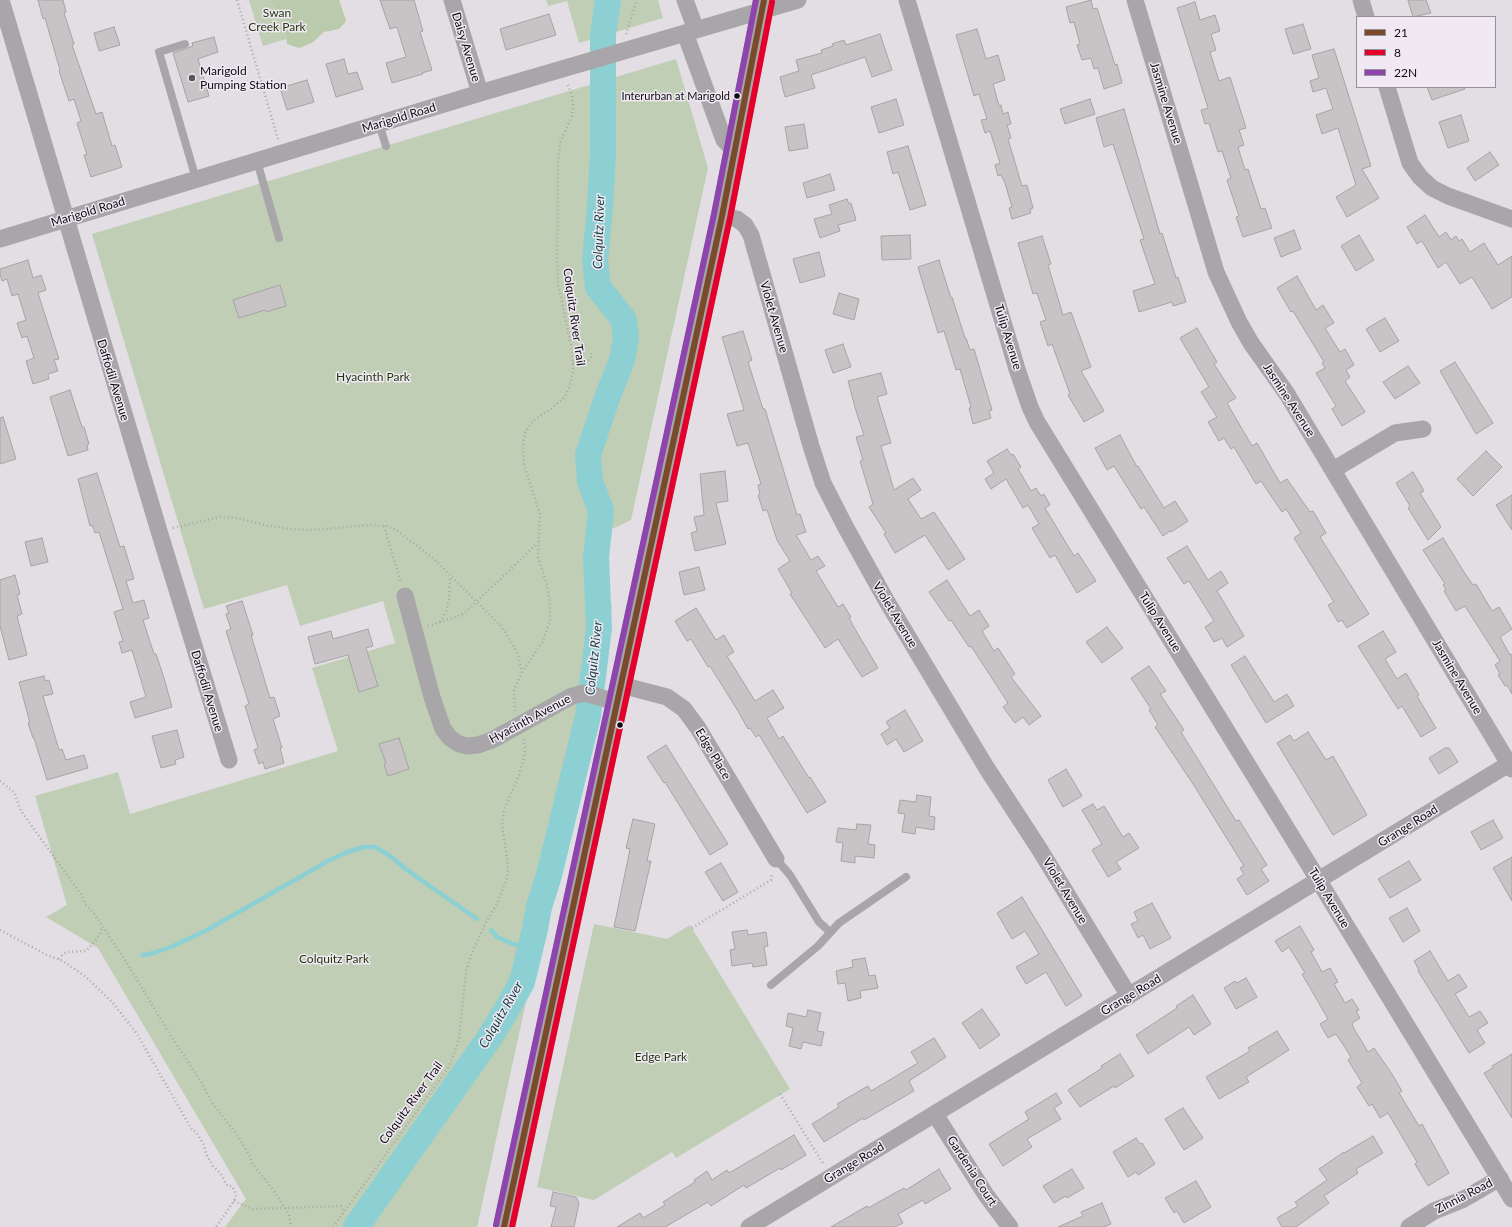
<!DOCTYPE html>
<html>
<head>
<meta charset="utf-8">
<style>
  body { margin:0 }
  #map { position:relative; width:1512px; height:1227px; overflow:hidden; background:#e2dee4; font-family:Lato,sans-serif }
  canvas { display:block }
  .legend { position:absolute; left:1356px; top:16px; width:140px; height:72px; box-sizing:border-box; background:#f0e9f4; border:1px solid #969098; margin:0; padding:5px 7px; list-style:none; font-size:12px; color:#0e0b0f }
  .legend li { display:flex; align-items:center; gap:8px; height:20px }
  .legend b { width:20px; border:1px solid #969098 }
</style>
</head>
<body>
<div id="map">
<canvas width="1512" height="1227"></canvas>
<ul class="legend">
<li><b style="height:5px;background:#7a4b2a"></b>21</li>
<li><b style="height:5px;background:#e4002b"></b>8</li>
<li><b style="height:5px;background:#8e44ad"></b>22N</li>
</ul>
</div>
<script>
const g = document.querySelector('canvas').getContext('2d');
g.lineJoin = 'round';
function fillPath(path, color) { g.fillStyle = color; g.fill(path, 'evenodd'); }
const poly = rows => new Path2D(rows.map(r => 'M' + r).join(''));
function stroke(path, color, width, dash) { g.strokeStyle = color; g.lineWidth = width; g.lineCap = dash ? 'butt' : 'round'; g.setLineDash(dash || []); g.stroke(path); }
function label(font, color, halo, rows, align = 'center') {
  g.font = font + ' Lato,sans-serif'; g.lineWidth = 3; g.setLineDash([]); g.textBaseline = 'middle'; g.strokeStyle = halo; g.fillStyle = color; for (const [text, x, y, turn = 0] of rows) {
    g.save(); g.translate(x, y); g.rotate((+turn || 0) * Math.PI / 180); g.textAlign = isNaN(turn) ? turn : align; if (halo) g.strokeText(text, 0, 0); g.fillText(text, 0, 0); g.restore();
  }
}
fillPath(poly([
  [249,0,339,0,346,21,263,46],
  [546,0,658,0,663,18,579,43,567,1,548,6],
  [676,59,708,168,631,520,591,539,612,607,477,1227,225,1227,246,1199,98,948,46,917,67,905,35,796,118,772,130,814,338,751,312,668,395,643,383,601,300,626,287,585,204,609,92,234],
  [594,924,667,939,690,925,790,1089,676,1158,672,1152,594,1200,537,1187]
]), '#bfceb4');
fillPath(poly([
  [272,0,339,0,346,21,339,29,324,32,312,43,299,48,287,44,285,28,282,15,272,4]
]), '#bacbac');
stroke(poly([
  [491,930,497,937,513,944,530,948],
  [143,955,154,953,171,947,207,930,328,861,347,852,364,847,375,847,389,855,407,870,477,919]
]), '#8cd0d3', 4.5);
stroke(poly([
  [356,1227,490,1037,507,1009,522,982,535,929,539,907,549,875,588,716,599,628,596,557,601,511,590,481,588,455,607,398,622,360,626,338,624,320,598,287,595,261,600,207,603,153,603,34,608,0]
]), '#8cd0d3', 26);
const building = poly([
  [38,0,63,0,66,12,64,13,74,44,72,45,96,114,102,112,112,146,115,145,122,167,91,177,84,155,87,155,77,123,81,121,74,99,69,101,59,71,60,70,45,18,43,19,38,0],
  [380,0,414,0,423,31,420,32,432,70,422,73,423,74,392,83,386,63,406,57,397,27,390,29,380,0],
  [1091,0,1093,9,1097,8,1115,65,1117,64,1122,83,1104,89,1098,68,1094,69,1091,58,1082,60,1077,45,1080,44,1074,22,1070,23,1066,7,1091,0],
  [1408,0,1426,0,1431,13,1413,17,1408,0],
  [1195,2,1200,20,1215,15,1220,31,1211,34,1216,50,1210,52,1219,81,1230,77,1246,128,1239,130,1244,145,1238,147,1245,170,1248,169,1261,209,1265,208,1272,228,1243,237,1236,217,1239,216,1227,180,1231,178,1222,151,1218,152,1209,123,1205,124,1201,110,1208,108,1177,8,1195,2],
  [549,14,556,35,506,50,500,29,549,14],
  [1303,24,1311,49,1293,54,1285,29,1303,24],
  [114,27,120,45,99,51,94,33,114,27],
  [977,29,986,59,998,55,1005,80,993,84,999,106,1001,105,1003,114,1008,112,1011,124,1007,125,1011,138,1008,139,1022,186,1027,185,1033,208,1030,209,1031,213,1012,219,1009,208,1012,207,1005,183,1001,175,998,176,995,165,1000,163,990,131,985,133,981,120,987,119,979,94,974,96,956,35,977,29],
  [880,34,892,70,872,77,865,57,811,75,815,88,785,97,780,77,799,71,796,60,822,53,821,50,833,46,832,44,844,40,846,45,880,34],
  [214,37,218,52,198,59,209,96,188,102,173,53,193,46,192,43,214,37],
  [1334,49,1371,166,1362,169,1379,198,1347,217,1336,197,1356,185,1338,128,1322,134,1316,115,1333,109,1326,88,1313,92,1310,81,1319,78,1312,55,1334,49],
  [344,59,348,74,357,72,363,89,336,97,326,64,344,59],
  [307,80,314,102,287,110,280,88,307,80],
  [1427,87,1464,87,1465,89,1432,100,1427,87],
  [896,99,904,125,879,133,871,107,896,99],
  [1090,99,1095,114,1065,124,1060,109,1090,99],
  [1124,109,1160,234,1162,233,1176,278,1178,277,1186,302,1173,306,1172,302,1139,312,1133,291,1155,284,1140,240,1144,239,1113,144,1104,147,1096,118,1124,109],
  [1461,115,1469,141,1448,148,1439,122,1461,115],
  [804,124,808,148,789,151,785,127,804,124],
  [908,146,926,205,910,210,898,172,893,174,887,152,908,146],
  [1490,152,1499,165,1475,181,1467,168,1490,152],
  [830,174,835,190,807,198,803,183,830,174],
  [847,199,849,204,851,203,856,220,838,225,840,231,820,238,814,219,832,214,829,205,847,199],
  [1425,215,1439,237,1446,232,1451,240,1456,236,1459,241,1462,239,1470,252,1484,243,1498,265,1512,256,1512,297,1492,309,1472,277,1460,284,1446,262,1438,268,1422,241,1417,244,1407,227,1425,215],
  [1294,230,1301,249,1281,257,1274,238,1294,230],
  [910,235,911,259,882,260,881,236,910,235],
  [1359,235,1374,260,1356,271,1341,246,1359,235],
  [1042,236,1051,264,1048,265,1063,315,1071,312,1091,367,1081,371,1104,411,1084,422,1068,395,1070,394,1052,344,1048,346,1040,322,1046,320,1037,293,1033,294,1018,243,1042,236],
  [819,252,825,276,800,283,793,259,819,252],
  [28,260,33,278,41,275,46,290,38,293,59,359,54,360,58,371,48,374,49,379,33,384,26,361,34,358,27,336,22,338,17,323,26,320,18,294,12,296,7,279,2,281,0,274,0,269,28,260],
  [939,260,951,298,952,297,965,338,966,338,970,350,974,349,992,410,989,411,991,418,973,424,969,408,971,407,960,369,956,370,944,331,938,333,918,267,939,260],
  [1297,276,1316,310,1323,305,1334,323,1325,328,1340,352,1345,349,1354,365,1346,370,1350,377,1345,381,1365,412,1342,426,1332,409,1336,406,1316,373,1325,368,1322,363,1324,362,1293,311,1291,312,1277,288,1297,276],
  [280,285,286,306,266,312,265,310,239,318,233,300,280,285],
  [839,293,859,299,854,320,833,314,839,293],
  [1385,318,1399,341,1380,352,1366,329,1385,318],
  [1197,328,1217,362,1214,364,1236,398,1227,403,1252,446,1257,443,1280,483,1287,479,1310,512,1313,511,1326,533,1320,537,1369,614,1347,628,1342,620,1338,622,1328,605,1334,602,1294,538,1301,533,1286,509,1282,512,1261,481,1256,484,1234,447,1231,449,1224,438,1219,441,1208,422,1217,417,1201,392,1209,387,1180,338,1197,328],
  [743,331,752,360,748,362,763,409,765,409,797,515,800,514,806,532,796,535,811,560,818,556,825,566,816,571,838,607,843,604,851,617,849,618,855,629,878,668,862,677,838,639,825,648,790,594,792,593,778,569,790,561,777,540,767,510,763,511,758,495,760,494,758,485,761,484,748,443,737,446,727,414,744,410,722,337,743,331],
  [843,344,851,367,833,373,825,350,843,344],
  [1455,362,1493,423,1476,434,1440,371,1455,362],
  [1408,366,1420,383,1395,399,1383,382,1408,366],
  [881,373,887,394,877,397,891,443,881,446,894,490,913,478,921,490,908,499,921,519,934,512,965,559,948,570,925,535,895,553,884,534,886,533,869,507,873,504,860,461,863,460,856,437,864,435,856,411,848,381,881,373],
  [70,390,82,427,84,427,89,444,87,445,88,450,68,456,50,397,70,390],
  [3,417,16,459,0,464,0,418,3,417],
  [1120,435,1137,467,1138,466,1164,508,1175,501,1188,521,1171,532,1170,531,1163,536,1144,507,1141,509,1114,466,1107,470,1095,448,1120,435],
  [1007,449,1011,455,1013,454,1021,467,1018,469,1031,491,1036,488,1041,496,1044,494,1050,505,1045,508,1074,556,1078,553,1096,581,1077,593,1055,555,1050,558,1032,528,1039,524,1028,505,1023,508,1006,479,991,489,985,479,994,473,987,461,1007,449],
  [1486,451,1502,467,1473,496,1457,479,1486,451],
  [725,471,728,501,716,503,726,544,695,551,691,533,697,531,694,517,704,515,700,474,725,471],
  [1413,472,1424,491,1420,493,1441,527,1428,540,1408,508,1410,506,1396,483,1413,472],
  [97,473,120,547,124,546,134,579,126,581,133,603,144,600,149,618,143,620,154,654,156,654,164,678,172,707,135,718,130,702,146,697,132,650,122,653,119,642,123,641,114,612,123,609,99,532,95,533,92,525,90,526,78,479,97,473],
  [1512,495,1512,530,1496,505,1512,495],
  [42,538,48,562,31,566,25,542,42,538],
  [1443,538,1464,572,1473,585,1476,584,1492,611,1499,607,1512,629,1500,637,1510,655,1512,654,1512,694,1507,685,1505,686,1498,675,1500,674,1495,665,1500,661,1465,606,1456,611,1444,591,1446,590,1443,585,1445,584,1423,550,1443,538],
  [1187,546,1208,580,1221,571,1228,583,1217,591,1244,636,1227,647,1222,638,1214,642,1205,627,1214,621,1189,581,1184,584,1167,558,1187,546],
  [699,567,705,590,684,595,679,572,699,567],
  [15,575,20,594,17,595,22,614,17,616,27,655,9,660,0,626,0,580,15,575],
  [947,580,970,616,979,610,989,626,982,631,994,651,998,648,1015,674,1011,677,1041,716,1029,725,1023,717,1015,723,1003,707,1008,703,971,646,969,647,951,620,949,621,929,592,947,580],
  [242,601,253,635,251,635,270,698,274,697,280,716,273,719,282,748,280,748,284,763,265,769,263,762,259,764,254,750,258,748,245,706,249,704,226,631,231,629,226,614,229,613,226,606,242,601],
  [696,608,716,640,724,635,734,652,727,656,755,701,773,690,784,708,767,718,779,739,783,736,809,778,810,777,826,802,807,813,759,735,756,737,750,728,748,729,738,711,710,666,708,667,691,639,687,641,675,621,696,608],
  [1107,627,1123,648,1102,663,1086,642,1107,627],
  [368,629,373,646,366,648,378,686,359,692,348,655,315,664,308,637,331,631,333,639,368,629],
  [1383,631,1396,652,1385,659,1397,679,1406,673,1419,695,1417,696,1436,728,1421,737,1402,706,1398,709,1358,646,1383,631],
  [1245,656,1274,702,1287,694,1294,706,1266,723,1231,665,1245,656],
  [1149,666,1166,691,1160,694,1184,730,1181,732,1236,821,1239,820,1267,865,1261,869,1269,881,1247,895,1237,879,1244,874,1240,868,1244,866,1193,784,1155,727,1158,725,1149,710,1151,709,1131,678,1149,666],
  [44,676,45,681,49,680,53,694,43,696,59,750,62,749,66,760,84,755,88,768,47,780,34,738,33,738,28,723,30,723,19,682,44,676],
  [905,710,923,741,904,752,896,739,887,745,881,734,890,728,886,722,905,710],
  [177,730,184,757,175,760,176,764,161,768,152,736,177,730],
  [1308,732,1326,760,1333,756,1367,815,1333,835,1277,743,1290,735,1294,741,1308,732],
  [399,738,409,769,388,776,384,764,386,763,379,744,399,738],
  [666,745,728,844,710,855,665,782,664,783,647,757,666,745],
  [1445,748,1449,748,1458,762,1439,774,1429,758,1445,748],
  [1066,769,1082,796,1063,807,1048,780,1066,769],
  [917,795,931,797,929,816,935,817,934,830,916,827,915,834,902,832,905,814,898,813,900,800,916,802,917,795],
  [1093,804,1097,810,1104,806,1123,837,1129,833,1139,848,1116,862,1121,869,1108,877,1092,850,1102,844,1082,810,1093,804],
  [633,819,655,824,647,861,651,861,635,931,614,927,630,849,626,848,633,819],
  [1493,820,1503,838,1481,850,1471,832,1493,820],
  [857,824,871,825,868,844,875,845,874,858,855,856,855,863,841,861,843,843,836,842,838,828,856,830,857,824],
  [1512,857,1512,901,1493,868,1512,857],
  [1409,861,1421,880,1390,898,1378,879,1409,861],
  [721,863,738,892,723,901,705,872,721,863],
  [1022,897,1082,996,1066,1006,1046,972,1026,984,1016,967,1039,954,1025,931,1012,939,997,913,1022,897],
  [1152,903,1171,938,1150,949,1143,935,1138,938,1131,924,1138,921,1134,912,1152,903],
  [1407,908,1420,931,1403,942,1389,918,1407,908],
  [1300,926,1314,950,1311,952,1322,972,1330,968,1338,982,1334,984,1345,1003,1352,999,1359,1010,1356,1011,1360,1018,1352,1023,1353,1027,1368,1052,1374,1048,1392,1074,1402,1091,1399,1093,1419,1126,1422,1124,1449,1173,1428,1186,1415,1164,1417,1162,1388,1113,1380,1118,1372,1104,1369,1106,1357,1087,1362,1083,1348,1060,1351,1058,1348,1052,1336,1034,1328,1038,1320,1024,1328,1019,1302,974,1305,973,1289,947,1282,952,1275,941,1300,926],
  [747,930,748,935,766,932,768,946,764,947,767,965,753,967,752,963,732,966,730,950,735,949,732,932,747,930],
  [1430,951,1448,981,1459,974,1467,987,1455,994,1469,1017,1480,1011,1488,1023,1477,1030,1485,1043,1469,1053,1418,971,1419,970,1414,961,1430,951],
  [865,958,869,976,875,975,878,988,860,991,861,998,848,1001,845,983,838,984,836,971,853,967,852,960,865,958],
  [1246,978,1257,997,1236,1009,1224,988,1235,981,1237,983,1246,978],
  [1193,995,1211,1024,1194,1035,1189,1027,1148,1054,1136,1035,1177,1008,1176,1006,1193,995],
  [982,1009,1000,1035,980,1049,962,1023,982,1009],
  [808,1010,821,1013,817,1031,824,1032,821,1046,803,1042,801,1049,789,1046,793,1028,786,1026,788,1013,806,1017,808,1010],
  [1277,1031,1289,1050,1246,1077,1249,1082,1219,1099,1206,1077,1250,1051,1248,1048,1277,1031],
  [934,1038,946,1057,909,1081,914,1091,864,1120,863,1118,824,1142,812,1124,839,1107,837,1104,868,1086,871,1091,918,1063,911,1052,934,1038],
  [1120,1054,1134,1076,1115,1088,1114,1086,1080,1107,1068,1090,1102,1068,1101,1066,1120,1054],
  [1512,1054,1512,1118,1484,1073,1493,1068,1492,1066,1512,1054],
  [1056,1093,1062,1103,1054,1108,1061,1119,1027,1139,1032,1147,1003,1166,989,1144,1029,1119,1025,1112,1056,1093],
  [1183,1108,1203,1138,1184,1150,1165,1119,1183,1108],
  [794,1135,806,1155,781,1170,780,1168,746,1188,744,1185,711,1206,708,1202,665,1227,617,1227,640,1213,643,1218,665,1205,663,1202,695,1182,694,1180,707,1171,712,1180,727,1170,729,1173,794,1135],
  [1373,1136,1383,1153,1356,1169,1358,1173,1324,1196,1329,1203,1296,1227,1282,1227,1277,1218,1298,1206,1295,1202,1327,1180,1319,1169,1344,1152,1344,1153,1373,1136],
  [1136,1138,1140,1144,1142,1143,1155,1164,1138,1175,1136,1172,1128,1177,1113,1152,1136,1138],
  [939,1169,951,1189,925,1204,923,1200,898,1214,903,1223,895,1227,831,1227,867,1206,868,1208,904,1188,906,1190,939,1169],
  [1072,1169,1084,1188,1067,1198,1066,1196,1054,1203,1043,1186,1072,1169],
  [1196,1181,1211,1207,1184,1223,1177,1211,1174,1213,1165,1198,1196,1181],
  [553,1192,576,1197,579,1203,574,1227,551,1227,556,1207,550,1206,553,1192],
  [1102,1203,1111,1224,1104,1227,1058,1227,1083,1216,1081,1212,1102,1203]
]);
fillPath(building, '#c8c4c6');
stroke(building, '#a7a3a5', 1);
stroke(poly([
  [237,0,278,139],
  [626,34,637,0],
  [573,363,585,363,591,358,591,353],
  [384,526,401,583],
  [173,528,220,517,237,518,265,525,290,529,312,530,370,525,387,526,396,530,434,559,501,626,512,643,518,655,522,672],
  [440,622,446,611,449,599,450,577],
  [428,626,461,615,469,609,538,543],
  [515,711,514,690,522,672,542,643,550,622,550,605,547,585,538,557,540,514,524,465,523,448,525,432,533,421,551,409,565,397,570,385,573,372,572,350,558,284,557,258,558,162,560,143,572,116,573,105,572,95,567,83],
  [0,781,14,792,21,811,82,896,86,905,93,912,127,963,169,1033,200,1080,211,1101,237,1135,249,1154,252,1163,274,1191,286,1210,289,1215,291,1227],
  [692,928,771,880,772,873],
  [0,930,47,955,63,961,86,977,113,1003,137,1034,192,1130,196,1132,204,1145,206,1154,213,1166,221,1174,226,1184,228,1186,232,1186,235,1192,236,1197,234,1201,216,1227],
  [59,959,63,954,68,952,86,951,97,939,103,927],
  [780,1094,824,1165],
  [234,1201,253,1209,341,1206,344,1211],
  [333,1227,436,1085,448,1068,454,1054,459,1038,466,971,471,955,486,922,497,904,507,878,508,865,502,825,504,810,519,775,524,757,525,747,524,739]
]), '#a9a7a8', 2.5, [1, 3]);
stroke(poly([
  [185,44,159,52,196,179],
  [379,124,386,146],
  [257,161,279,238],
  [776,859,790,875,819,922,830,932],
  [771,985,818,946,839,923,906,877]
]), '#a8a6a8', 8);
stroke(poly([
  [1,0,159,531,229,760],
  [452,0,480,93],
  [685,0,696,30],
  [907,0,1017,369,1030,407,1037,422,1319,881,1512,1199],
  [1135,0,1216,272,1239,322,1251,343,1287,394,1512,769],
  [1361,0,1366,17],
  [685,33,724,140,728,144,737,146],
  [1387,87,1410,163,1420,177,1432,188,1448,196,1512,219],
  [722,216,737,219,745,225,751,235,811,446,823,483,845,526,886,600,986,767,1040,850,1129,996],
  [0,239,480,93,798,0],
  [1333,470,1395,433,1423,429],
  [405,596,432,697,443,729,450,738,459,744,467,746,478,745,492,740,572,696,584,693,617,702],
  [621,685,667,697,684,709,698,728,776,859],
  [935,1114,986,1195,1010,1227],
  [749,1227,1512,762],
  [1409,1227,1434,1211,1464,1199,1500,1178]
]), '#a8a6a8', 17);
stroke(poly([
  [504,1227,722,216,764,0]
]), '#a7a5a8', 22);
stroke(poly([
  [504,1227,722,216,764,0]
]), '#7a4b2a', 6);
stroke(poly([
  [512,1227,730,218,772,2]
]), '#e4002b', 6);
stroke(poly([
  [496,1225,714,214,756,0]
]), '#8e44ad', 6);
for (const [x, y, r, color] of [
  [192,78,4,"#58555a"],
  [737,96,3.5,"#0e0b0f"],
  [620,725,3.5,"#0e0b0f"]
]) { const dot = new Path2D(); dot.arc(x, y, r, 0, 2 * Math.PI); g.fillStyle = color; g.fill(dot); stroke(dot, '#f0e9f4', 1.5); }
label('11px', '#0e0b0f', '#f0e9f4', [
  ["Interurban at Marigold",730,96]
], 'right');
label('12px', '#1f3508', '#f0e9f4', [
  ["Swan",277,13],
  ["Creek Park",277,27],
  ["Hyacinth Park",373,377],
  ["Colquitz Park",334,959],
  ["Edge Park",661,1057]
]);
label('12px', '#0e0b0f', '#f0e9f4', [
  ["Daisy Avenue",466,47,73],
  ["Jasmine Avenue",1166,103,73],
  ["Marigold Road",399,118,-17],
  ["Marigold Road",88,212,-17],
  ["Colquitz River Trail",574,317,82],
  ["Violet Avenue",774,317,74],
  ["Tulip Avenue",1008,337,73],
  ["Daffodil Avenue",113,380,73],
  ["Jasmine Avenue",1289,400,57],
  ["Violet Avenue",895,615,59],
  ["Tulip Avenue",1160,622,58],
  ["Jasmine Avenue",1457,677,59],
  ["Daffodil Avenue",207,691,73],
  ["Hyacinth Avenue",530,719,-28],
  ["Edge Place",713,754,59],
  ["Grange Road",1408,826,-32],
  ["Violet Avenue",1065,891,59],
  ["Tulip Avenue",1329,898,59],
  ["Grange Road",1131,995,-31],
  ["Colquitz River Trail",411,1103,-54],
  ["Grange Road",854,1163,-31],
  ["Gardenia Court",972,1171,57],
  ["Zinnia Road",1464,1196,-27]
]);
label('12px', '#0e0b0f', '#f0e9f4', [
  ["Marigold",200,71],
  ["Pumping Station",200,85]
], 'left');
label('italic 13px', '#113f41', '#f0e9f4', [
  ["Colquitz River",599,232,-88],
  ["Colquitz River",594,658,-84],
  ["Colquitz River",501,1015,-60]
]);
</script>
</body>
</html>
